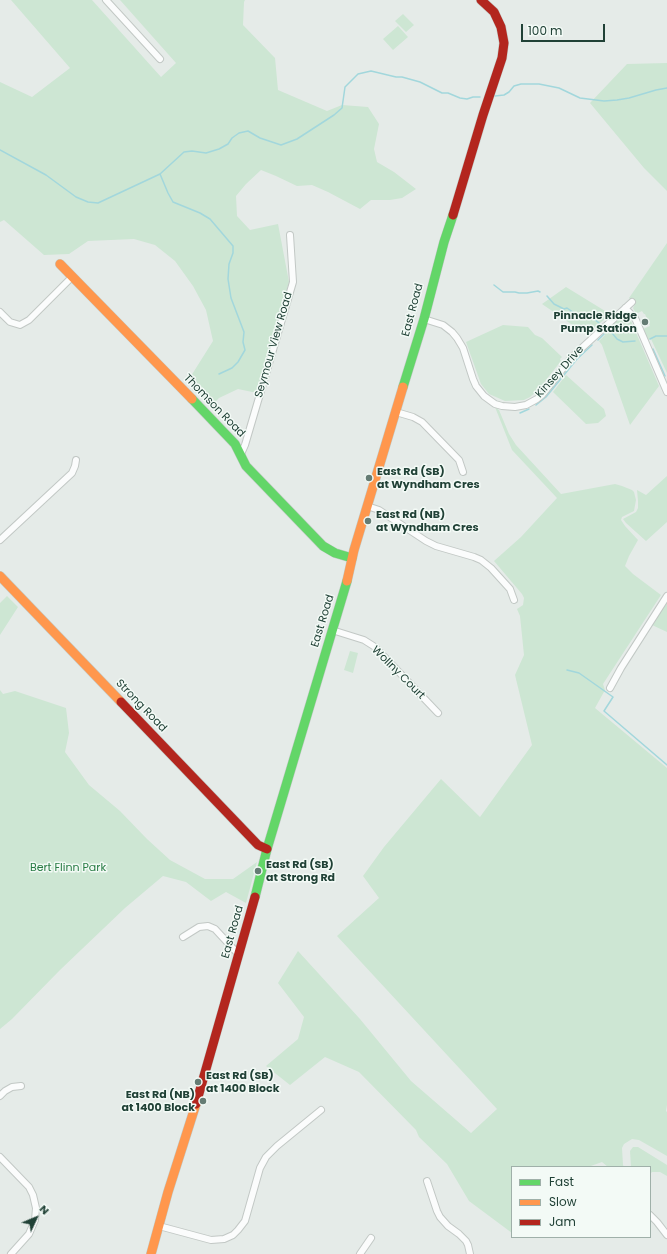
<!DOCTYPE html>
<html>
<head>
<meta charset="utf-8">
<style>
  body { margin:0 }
  #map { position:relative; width:667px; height:1254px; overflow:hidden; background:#e5ebe8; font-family:Poppins,sans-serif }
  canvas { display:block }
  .legend { position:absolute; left:511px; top:1166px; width:140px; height:72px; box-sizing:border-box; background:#f3faf6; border:1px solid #9fb0a9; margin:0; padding:5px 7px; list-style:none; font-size:12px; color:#204136 }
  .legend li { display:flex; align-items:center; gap:8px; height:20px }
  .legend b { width:20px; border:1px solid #9fb0a9 }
  .north { position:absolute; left:16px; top:1198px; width:40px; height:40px; -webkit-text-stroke:3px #f3faf6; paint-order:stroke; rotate:46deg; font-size:11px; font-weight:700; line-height:16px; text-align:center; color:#204136 }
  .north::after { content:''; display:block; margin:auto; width:14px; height:18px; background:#204136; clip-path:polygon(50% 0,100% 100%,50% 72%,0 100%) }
  .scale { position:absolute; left:521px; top:24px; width:84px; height:18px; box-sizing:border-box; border:2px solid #204136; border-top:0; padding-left:5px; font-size:12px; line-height:14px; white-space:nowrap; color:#204136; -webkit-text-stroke:3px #f3faf6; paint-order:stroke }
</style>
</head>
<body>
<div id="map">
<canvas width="667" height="1254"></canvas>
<ul class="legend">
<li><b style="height:5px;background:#63d668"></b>Fast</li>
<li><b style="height:5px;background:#ff974d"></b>Slow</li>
<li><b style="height:5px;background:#b3261e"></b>Jam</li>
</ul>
<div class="north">N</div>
<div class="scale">100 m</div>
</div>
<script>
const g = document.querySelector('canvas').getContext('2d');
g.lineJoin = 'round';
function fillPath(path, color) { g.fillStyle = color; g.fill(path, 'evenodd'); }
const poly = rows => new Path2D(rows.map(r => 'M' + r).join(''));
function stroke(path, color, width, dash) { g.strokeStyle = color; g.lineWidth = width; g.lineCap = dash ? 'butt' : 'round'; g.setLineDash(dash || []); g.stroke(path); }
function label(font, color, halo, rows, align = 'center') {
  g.font = font + ' Poppins,sans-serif'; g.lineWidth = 3; g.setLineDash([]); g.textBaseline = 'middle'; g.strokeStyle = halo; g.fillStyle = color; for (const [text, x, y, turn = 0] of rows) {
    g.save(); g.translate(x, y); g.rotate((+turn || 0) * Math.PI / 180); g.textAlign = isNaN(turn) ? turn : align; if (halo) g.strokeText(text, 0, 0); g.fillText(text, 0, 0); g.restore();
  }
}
fillPath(poly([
  [11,0,92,0,161,77,176,63,120,0,245,0,244,2,243,25,275,58,278,90,327,111,342,105,368,107,379,124,374,149,377,162,394,172,416,189,402,198,390,200,371,200,360,209,328,192,312,185,297,186,276,176,261,170,246,184,236,196,237,216,250,230,278,224,289,282,257,393,238,389,219,398,212,405,192,390,191,376,213,341,206,310,193,286,175,261,155,245,134,239,88,241,69,254,44,255,4,220,0,222,0,82,32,97,70,68],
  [403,14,414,25,406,32,395,21],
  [398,26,408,37,393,50,383,39],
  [667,63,667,191,644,168,590,103,627,64],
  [667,243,667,373,651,339,648,340,643,329,650,326,645,314,644,314,642,311,638,313,635,312,633,308,635,304,629,298],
  [566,287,610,314,587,335,542,304],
  [623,317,627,317,631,321,659,386,630,425,602,345,599,341,605,335,603,332,619,318,620,319],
  [503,325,528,327,535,335,542,338,562,357,560,359,561,361,538,390,530,397,524,400,505,401,489,394,481,384,466,342],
  [566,375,604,409,606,416,598,423,586,424,553,392],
  [495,407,499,410,509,434,516,445,561,494,615,484,622,486,632,490,634,492,636,500,634,511,622,517,621,520,625,526,638,540,629,556,625,566,633,574,661,595,603,684,605,690,595,708,667,768,667,1105,666,1111,667,1112,667,1156,639,1140,632,1139,624,1144,622,1148,623,1165,624,1167,608,1167,602,1162,588,1167,512,1167,512,1233,469,1201,447,1164,419,1137,416,1130,359,1072,325,1057,290,1085,266,1066,298,1039,304,1017,278,983,298,951,360,1019,411,1081,471,1133,497,1109,337,936,379,898,363,876,384,847,441,779,480,817,532,745,515,675,524,655,520,616,517,609,523,605,524,598,522,594,494,561,521,537,557,498,512,450],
  [667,476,667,522,646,541,626,523,623,519,636,512,638,508,638,501,637,490,646,495],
  [7,596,18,607,0,635,0,603],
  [667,603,667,632,652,625],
  [350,651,358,653,353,673,344,670],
  [0,690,3,694,15,691,66,708,69,733,65,752,89,785,120,811,147,839,170,860,205,879,233,879,257,862,246,903,226,892,211,901,186,882,163,876,125,908,60,970,12,1019,0,1029],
  [633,1147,638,1147,667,1165,667,1176,660,1172,652,1172,650,1174,650,1167,631,1167,630,1151]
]), '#cde6d3');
stroke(poly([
  [495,96,504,95,509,92,514,86,521,84,539,84,559,88,580,98,604,101,617,100,629,98,656,90,667,88],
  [0,150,46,175,76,197,88,202,98,203,160,174,184,152,192,151,206,153,219,149,228,144,232,138,239,133,248,131,260,138,281,145,297,139,334,115,342,108,345,87,358,74,371,71,396,77,402,77,420,82,442,93,448,93,460,98,467,99,473,97,480,97],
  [160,174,168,193,173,202,200,213,210,219,233,246,233,253,229,264,228,279,231,298,244,332,243,342,245,350,238,362,232,368,219,374],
  [494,285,503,292,515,292,519,293,527,293,538,291,540,292],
  [547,296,554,304,564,309,567,308,577,315,594,319,599,323],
  [612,333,617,339,623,342,635,341],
  [650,339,656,336,667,336],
  [598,340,604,334],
  [653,349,665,376],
  [536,405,546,397,577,359,592,345],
  [520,413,529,409],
  [567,670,579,673,613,697,604,711,667,765]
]), '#a2d7dc', 1.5);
const street = poly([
  [106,0,160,59],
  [625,308,635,318,667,392],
  [0,312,10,322,20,325,29,320,72,277],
  [424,319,443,325,452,332,457,338,463,348,473,379,476,386,484,396,495,404,502,406,515,407,526,405,537,399,542,395,572,357,632,302],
  [396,412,413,417,422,422,459,460,463,472],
  [241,454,245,445,293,282,290,235],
  [367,506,379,510,426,541,436,546,474,557,481,560,491,568,510,589,514,600],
  [0,540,72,473,75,466,76,460],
  [332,630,364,640,375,647,438,713],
  [610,688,621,668,667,596],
  [183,937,199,927,208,926,215,929,239,955],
  [0,1096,5,1091,12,1087,21,1086],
  [0,1157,29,1187,33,1195,36,1208,35,1220,29,1234,11,1254],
  [427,1181,437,1211,440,1217,448,1226,459,1234,466,1241,468,1245,470,1254],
  [650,1215,657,1222,667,1235],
  [159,1226,211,1240,224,1239,233,1235,238,1230,245,1221,260,1168,266,1157,277,1146,321,1110],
  [360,1254,371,1238]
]);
const fast = poly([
  [403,387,424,319,444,242,453,215],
  [192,399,235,444,246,466,323,546,335,553,352,558],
  [255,897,267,849,347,581]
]);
const slow = poly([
  [60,264,192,399],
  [0,576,121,702],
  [347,581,354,550,403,387],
  [151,1254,168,1192,196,1104]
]);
const jam = poly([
  [453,215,483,115,502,58,504,43,501,27,494,12,481,0],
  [121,702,258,845,267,849],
  [196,1104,255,897]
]);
stroke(street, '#c2c8c5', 8);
stroke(fast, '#c1c9c5', 10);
stroke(slow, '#c1c9c5', 10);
stroke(jam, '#c1c9c5', 10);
stroke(street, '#fbfcfc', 6);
stroke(fast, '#63d668', 9);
stroke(slow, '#ff974d', 9);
stroke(jam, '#b3261e', 9);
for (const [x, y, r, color] of [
  [645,322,4,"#657c74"],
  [369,478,4,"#657c74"],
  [368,521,4,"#657c74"],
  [258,871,4,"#657c74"],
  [198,1082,4,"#657c74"],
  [203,1101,4,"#657c74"]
]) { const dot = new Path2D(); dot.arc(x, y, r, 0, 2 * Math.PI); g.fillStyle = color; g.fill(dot); stroke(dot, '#f3faf6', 1.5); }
label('11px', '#204136', '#f3faf6', [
  ["East Road",413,310,-75],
  ["Seymour View Road",274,345,-74],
  ["Kinsey Drive",560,372,-48],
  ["Thomson Road",214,406,46],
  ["East Road",323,621,-73],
  ["Wollny Court",398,673,45],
  ["Strong Road",141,706,46],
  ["East Road",233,932,-74]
]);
label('bold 11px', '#204136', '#f3faf6', [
  ["Pinnacle Ridge",637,316,"right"],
  ["Pump Station",637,329,"right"],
  ["East Rd (SB)",377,472],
  ["at Wyndham Cres",377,485],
  ["East Rd (NB)",376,515],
  ["at Wyndham Cres",376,528],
  ["East Rd (SB)",266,865],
  ["at Strong Rd",266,878],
  ["East Rd (SB)",206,1076],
  ["at 1400 Block",206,1089],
  ["East Rd (NB)",195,1095,"right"],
  ["at 1400 Block",195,1108,"right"]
], 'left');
label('11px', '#277b43', '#f3faf6', [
  ["Bert Flinn Park",68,868]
]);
</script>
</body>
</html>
